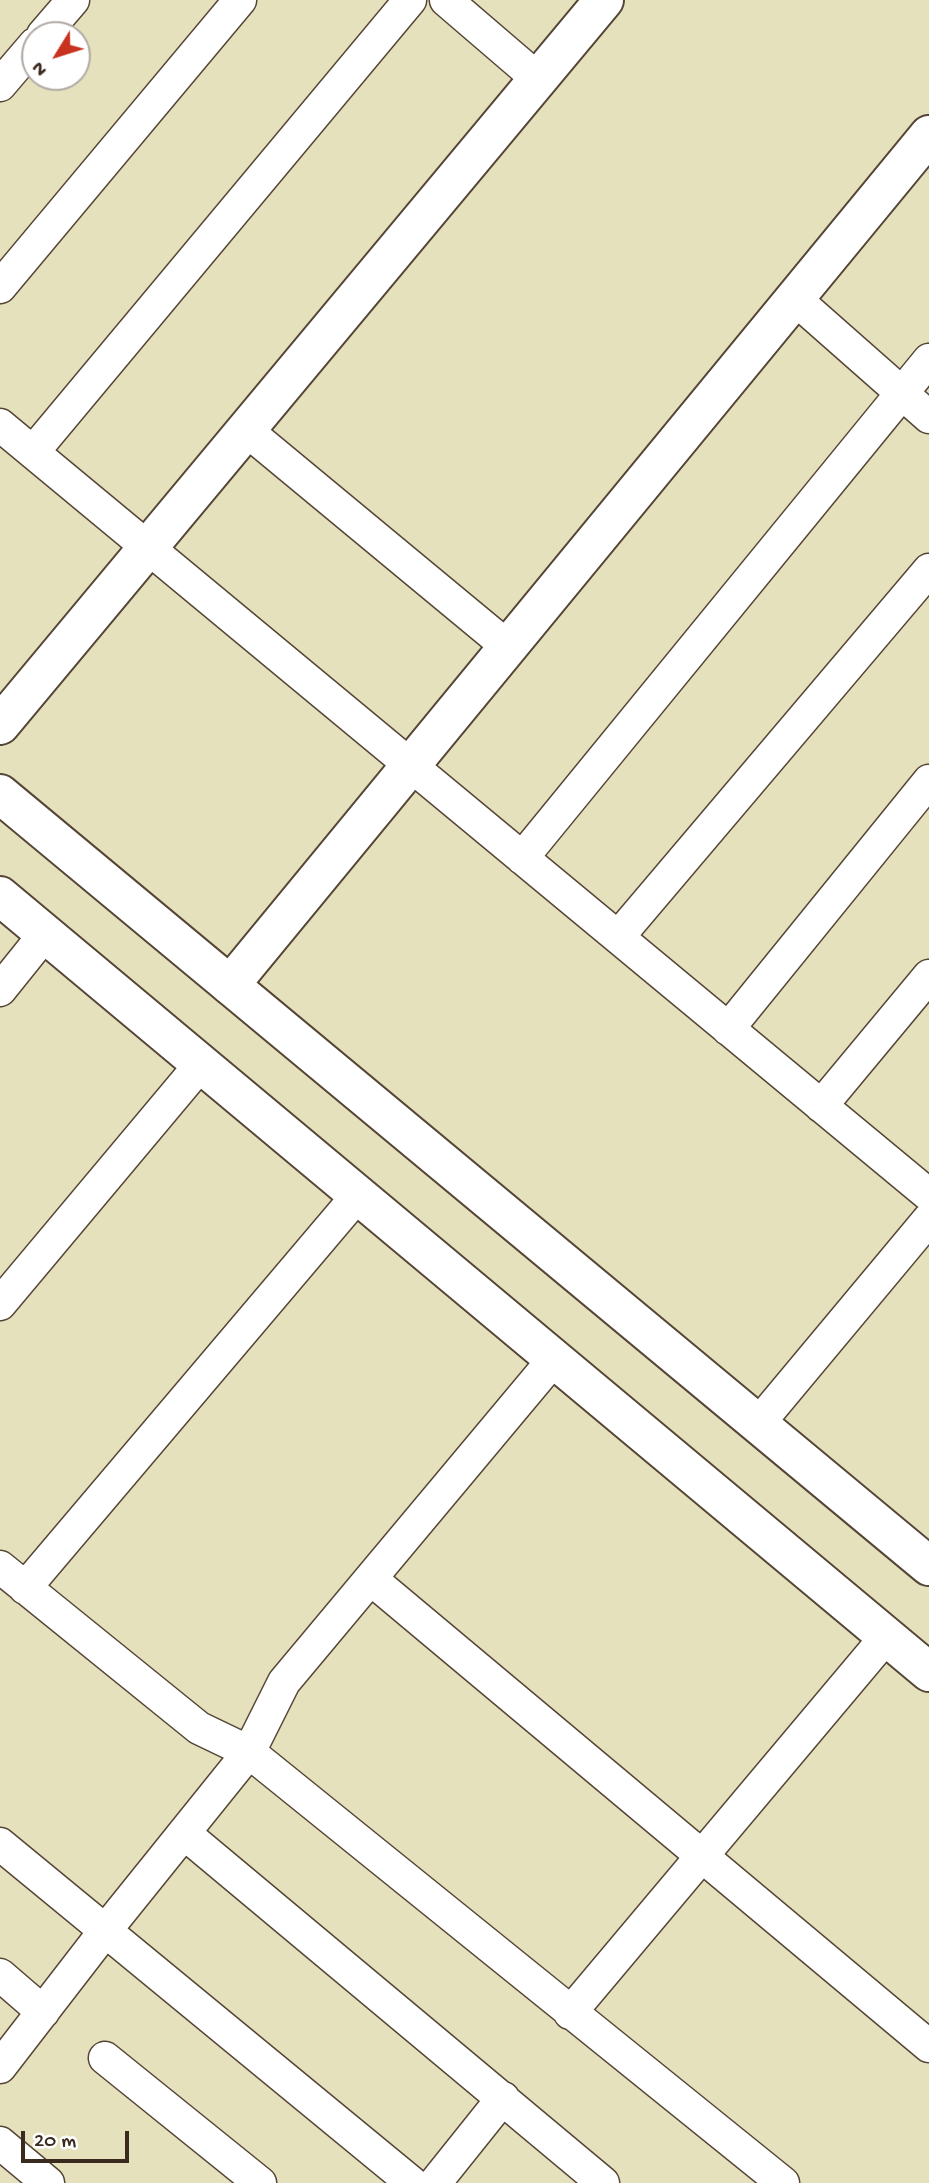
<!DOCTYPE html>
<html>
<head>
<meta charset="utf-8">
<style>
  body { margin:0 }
  #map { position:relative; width:929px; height:2183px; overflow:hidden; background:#e6e1bd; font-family:"Gochi Hand",sans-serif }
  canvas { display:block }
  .north { position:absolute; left:21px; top:21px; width:70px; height:70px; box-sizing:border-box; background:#fff; border:2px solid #b1aaa5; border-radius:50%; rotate:232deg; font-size:19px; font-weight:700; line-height:28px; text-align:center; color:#3b2a1e }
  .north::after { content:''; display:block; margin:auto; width:24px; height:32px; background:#c8321e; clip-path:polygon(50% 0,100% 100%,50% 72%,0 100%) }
  .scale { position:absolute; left:21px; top:2131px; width:108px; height:32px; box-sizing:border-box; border:4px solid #3b2a1e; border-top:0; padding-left:9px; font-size:21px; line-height:24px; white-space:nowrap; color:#3b2a1e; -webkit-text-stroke:5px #fff; paint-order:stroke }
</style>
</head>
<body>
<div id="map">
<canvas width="929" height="2183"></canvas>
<div class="north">N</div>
<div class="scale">20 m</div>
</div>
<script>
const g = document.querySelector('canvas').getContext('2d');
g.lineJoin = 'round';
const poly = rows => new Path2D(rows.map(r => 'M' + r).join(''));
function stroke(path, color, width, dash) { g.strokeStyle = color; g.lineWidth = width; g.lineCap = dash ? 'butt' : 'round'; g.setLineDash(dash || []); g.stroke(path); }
const minor = poly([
  [446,0,538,79],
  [43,35,73,0],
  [0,85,35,44],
  [0,287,240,0],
  [794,298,929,417],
  [0,425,929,1195],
  [246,430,508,647],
  [33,452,410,0],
  [522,858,929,360],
  [618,937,929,570],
  [0,990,45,934],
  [728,1029,929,781],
  [821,1106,929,976],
  [0,1304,201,1064],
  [758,1424,929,1219],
  [0,1567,199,1728,249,1752,783,2183],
  [371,1579,929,2046],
  [25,1588,358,1195],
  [184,1833,603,2183],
  [0,1844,412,2183],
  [0,1975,43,2012],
  [570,2013,886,1637],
  [105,2058,260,2183],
  [0,2067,105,1931,249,1752,284,1682,554,1359],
  [0,2143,48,2183],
  [435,2183,503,2098]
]);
const tertiary = poly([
  [0,725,604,0],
  [230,985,929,135]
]);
const secondary = poly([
  [0,794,929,1566],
  [0,896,929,1672]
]);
stroke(minor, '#554536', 35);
stroke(tertiary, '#554536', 42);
stroke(secondary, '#554536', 42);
stroke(minor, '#fff', 32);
stroke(tertiary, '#fff', 38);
stroke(secondary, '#fff', 38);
</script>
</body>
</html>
